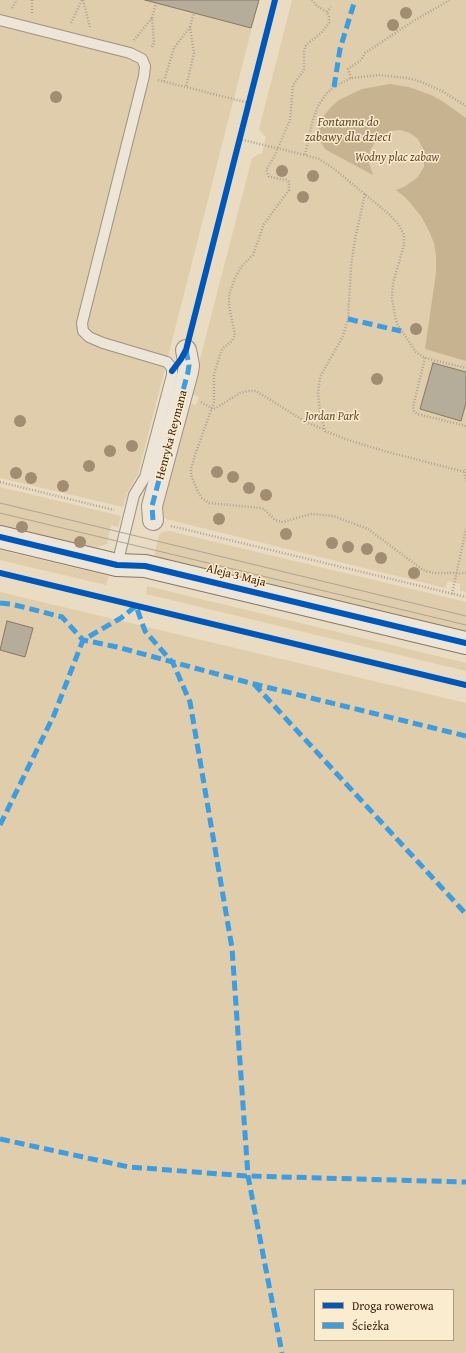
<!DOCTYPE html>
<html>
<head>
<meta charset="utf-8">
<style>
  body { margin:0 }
  #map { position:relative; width:466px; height:1353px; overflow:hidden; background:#e9dcc3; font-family:"Gentium Book Plus",serif }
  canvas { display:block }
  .legend { position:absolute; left:314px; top:1289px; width:140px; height:52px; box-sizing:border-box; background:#faecce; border:1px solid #b19c81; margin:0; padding:5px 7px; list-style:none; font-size:12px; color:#43240d }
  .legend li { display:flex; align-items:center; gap:8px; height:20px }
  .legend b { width:20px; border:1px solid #b19c81 }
</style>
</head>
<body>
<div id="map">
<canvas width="466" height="1353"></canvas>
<ul class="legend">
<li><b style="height:5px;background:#0057b8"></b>Droga rowerowa</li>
<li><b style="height:5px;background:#3f9cde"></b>Ścieżka</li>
</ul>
</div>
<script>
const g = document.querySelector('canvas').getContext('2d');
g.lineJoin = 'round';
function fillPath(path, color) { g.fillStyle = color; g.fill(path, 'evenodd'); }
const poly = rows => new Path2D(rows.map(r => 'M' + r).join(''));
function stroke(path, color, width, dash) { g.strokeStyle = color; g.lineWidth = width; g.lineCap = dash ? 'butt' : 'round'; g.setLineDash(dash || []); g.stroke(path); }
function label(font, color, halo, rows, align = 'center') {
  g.font = font + ' "Gentium Book Plus",serif'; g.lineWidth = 3; g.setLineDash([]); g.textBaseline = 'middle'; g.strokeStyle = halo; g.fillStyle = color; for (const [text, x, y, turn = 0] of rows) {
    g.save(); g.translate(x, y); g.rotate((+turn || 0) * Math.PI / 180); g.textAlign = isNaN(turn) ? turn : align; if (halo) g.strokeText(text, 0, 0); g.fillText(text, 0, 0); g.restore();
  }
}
fillPath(poly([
  [0,0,259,0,141,462,138,474,127,493,123,507,0,478],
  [292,0,466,0,466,592,460,591,460,584,448,581,445,588,166,519,161,511,188,403,196,405,199,397,191,394,252,158,259,154,262,154,264,145,266,137,261,132,259,129],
  [0,487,121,516,118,527,111,525,107,544,94,548,0,525],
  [169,531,466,602,466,637,153,561,159,535,162,532],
  [0,550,109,576,106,585,0,560],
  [147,586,466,663,466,671,146,594],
  [0,592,466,703,466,1353,0,1353],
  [315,1290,453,1290,453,1340,315,1340]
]), '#e0cdab');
fillPath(poly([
  [390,84,409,87,431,95,442,101,466,118,466,361,425,349,436,273,436,255,434,243,429,231,421,216,406,198,396,190,404,187,417,178,424,167,424,155,423,149,418,139,410,133,400,130,391,131,382,135,376,140,370,151,369,163,373,175,330,152,325,149,319,139,318,132,321,119,332,106,339,100,362,89]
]), '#c8b391');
const building = poly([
  [145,0,259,0,251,28,145,0],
  [433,363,466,372,466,403,461,421,420,409,433,363],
  [7,621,33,628,25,657,0,650,7,621]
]);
fillPath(building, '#b6ac9a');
stroke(building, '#847869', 1);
const lane = poly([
  [0,20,130,53,142,59,145,66,144,76,82,323,83,331,89,337,103,343,167,362,172,368,172,375,145,477,134,495,117,565]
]);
const street = poly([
  [153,520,152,506,188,372,189,365,186,350]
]);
const secondary = poly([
  [0,537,117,565,145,566,466,643]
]);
stroke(lane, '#9c9180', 12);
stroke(street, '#9c9180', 22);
stroke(secondary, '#847869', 24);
stroke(poly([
  [32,0,32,13],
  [83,0,90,27],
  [312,0,317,6,327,12,329,17,329,23,321,33,306,45,304,51,304,70,293,85,290,120,274,157,266,170,269,177,287,180,289,182,289,190,264,224,253,255,241,267,235,278,229,295,229,305,235,335,232,341,223,348,221,352,214,374,214,402,195,455,191,469,191,475,198,492,202,498,209,503,261,508,265,510,275,520,283,522,311,514,333,516,368,529,423,570,434,573,466,573],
  [12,8,17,0],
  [327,12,331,7],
  [152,18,156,3],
  [71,23,82,0],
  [190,27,194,13],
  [134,40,152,18,154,43,152,47],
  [351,78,348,69,361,60,365,53,415,20,450,0],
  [158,80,249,103],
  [164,81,174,48,190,27,194,53,186,87],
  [466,106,442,91,419,81,407,78,379,75,351,78,334,87,326,94,318,106,312,123,305,155,319,159,333,168,390,215,399,225,404,235,404,245,393,283,392,298,395,316,397,324,416,352,425,358,466,368],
  [239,139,305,155],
  [365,194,355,239,351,267,348,319,343,336,320,377,318,393,320,412,325,431,351,441,388,452,465,472],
  [425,358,413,407,414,411,417,414,466,426],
  [201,402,213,409,216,408,240,393,249,391,256,391,306,422,325,430],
  [466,469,465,475,466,481],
  [0,482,114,510],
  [171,526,466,597],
  [452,594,466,529]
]), '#aca498', 2.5, [1, 2]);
stroke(lane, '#ece5d8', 10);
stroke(street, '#ece5d8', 20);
stroke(secondary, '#ece5d8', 22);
stroke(poly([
  [0,503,466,616],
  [0,513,466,625]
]), '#aca498', 1);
stroke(poly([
  [334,87,340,49,355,0],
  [348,319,401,331],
  [153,520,152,506,188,372,189,365,186,350],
  [0,603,11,604,62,617,83,640,117,647,254,684,466,736],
  [254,684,466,914],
  [0,825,54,715,83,640,121,618,136,606,145,631,173,663,190,702,232,948,248,1176,282,1353],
  [0,1139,129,1167,248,1176,466,1182]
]), '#3f9cde', 5, [10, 5]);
stroke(poly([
  [172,371,181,359,186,350,275,0],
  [0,537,117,565,145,566,466,643],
  [0,573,466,685]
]), '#0057b8', 6);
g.fillStyle = '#a28c72';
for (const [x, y] of [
  [406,13],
  [393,25],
  [56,97],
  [282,171],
  [313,176],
  [303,197],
  [416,329],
  [377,379],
  [20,421],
  [132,446],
  [110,451],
  [89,466],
  [217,472],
  [16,473],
  [233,477],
  [31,478],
  [63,486],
  [249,488],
  [266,495],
  [219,519],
  [22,527],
  [286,534],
  [80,542],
  [332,543],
  [348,547],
  [367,549],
  [381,558],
  [414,573]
]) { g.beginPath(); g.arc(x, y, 6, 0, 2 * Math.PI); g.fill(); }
label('italic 12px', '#684b30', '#faecce', [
  ["Wodny plac zabaw",397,158],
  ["Jordan Park",332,417]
]);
label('12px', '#43240d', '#faecce', [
  ["Henryka Reymana",172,435,-75],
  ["Aleja 3 Maja",236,576,14]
]);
label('italic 13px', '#674a2e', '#faecce', [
  ["Fontanna do",348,123],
  ["zabawy dla dzieci",348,138]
]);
</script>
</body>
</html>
